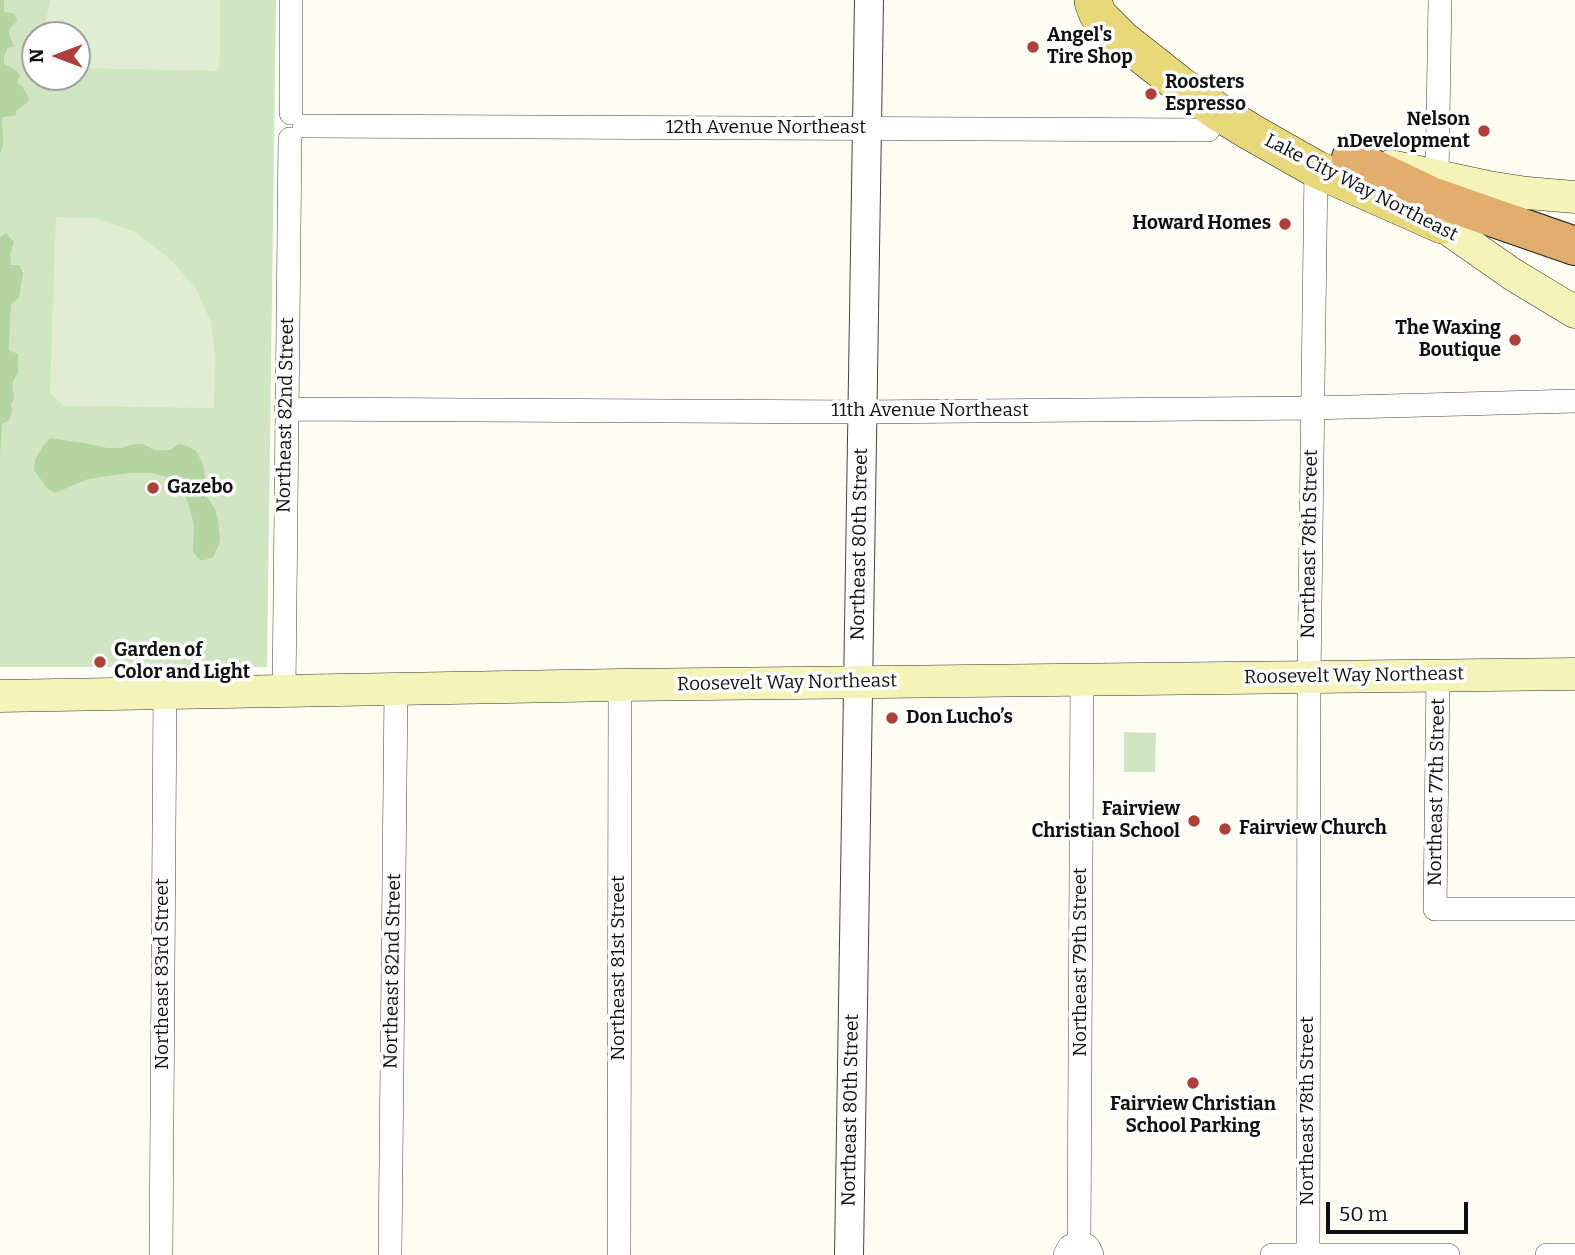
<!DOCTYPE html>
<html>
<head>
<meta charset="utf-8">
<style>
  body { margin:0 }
  #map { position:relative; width:1575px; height:1255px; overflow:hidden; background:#fefdf4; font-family:Bitter,serif }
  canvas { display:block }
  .north { position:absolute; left:21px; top:21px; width:70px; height:70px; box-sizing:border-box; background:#fff; border:2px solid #9f9f9f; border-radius:50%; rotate:270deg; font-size:19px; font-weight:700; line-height:28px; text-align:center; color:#101010 }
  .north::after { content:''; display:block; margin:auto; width:24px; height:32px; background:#af3f39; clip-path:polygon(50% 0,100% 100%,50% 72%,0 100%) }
  .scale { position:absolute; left:1326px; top:1202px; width:142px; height:32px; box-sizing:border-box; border:4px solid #101010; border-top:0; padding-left:9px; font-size:21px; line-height:24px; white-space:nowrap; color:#101010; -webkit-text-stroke:5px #fff; paint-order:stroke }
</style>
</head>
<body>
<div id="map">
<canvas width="1575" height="1255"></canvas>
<div class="north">N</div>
<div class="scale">50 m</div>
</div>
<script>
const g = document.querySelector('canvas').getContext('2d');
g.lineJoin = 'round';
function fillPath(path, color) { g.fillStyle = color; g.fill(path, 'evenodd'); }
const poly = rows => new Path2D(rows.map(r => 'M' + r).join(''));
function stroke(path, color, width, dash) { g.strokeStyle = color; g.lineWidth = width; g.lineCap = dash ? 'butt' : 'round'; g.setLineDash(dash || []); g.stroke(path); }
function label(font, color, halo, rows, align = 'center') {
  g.font = font + ' Bitter,serif'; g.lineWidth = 7; g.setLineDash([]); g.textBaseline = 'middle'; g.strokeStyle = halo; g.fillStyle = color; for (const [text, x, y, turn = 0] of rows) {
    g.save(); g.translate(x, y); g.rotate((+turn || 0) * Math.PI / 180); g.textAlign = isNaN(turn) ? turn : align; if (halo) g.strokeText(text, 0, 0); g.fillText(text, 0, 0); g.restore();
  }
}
fillPath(poly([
  [0,0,276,0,267,667,0,667],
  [35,35,77,35,77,77,35,77],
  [1124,732,1156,733,1155,772,1124,772]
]), '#d0e5c1');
fillPath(poly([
  [0,0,4,0,4,12,14,14,16,17,17,21,10,29,9,34,14,46,7,49,4,58,4,64,14,69,20,75,17,83,22,86,29,98,28,102,17,110,15,116,3,117,2,120,3,144,0,154],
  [6,233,14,242,10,254,11,265,19,265,23,273,19,298,11,304,9,342,9,350,18,354,18,373,14,379,12,387,14,395,13,402,11,403,12,412,9,420,2,424,0,455,0,237],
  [50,438,90,444,107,448,122,448,133,444,143,444,155,450,170,450,179,444,188,446,193,449,197,452,203,465,207,487,208,498,215,509,218,520,220,538,219,545,213,557,205,560,200,560,193,552,194,525,188,502,180,486,169,478,152,473,129,473,88,479,55,493,48,489,34,470,35,460,43,446]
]), '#b4d4a2');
fillPath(poly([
  [50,0,220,0,219,71,77,68,77,35,43,35],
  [56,217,96,218,135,232,169,258,196,289,211,322,215,357,214,408,65,406,50,393]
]), '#e1edd2');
const minor = poly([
  [291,0,291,113],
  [304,126,1208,130,1220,113],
  [1437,176,1440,0],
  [286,409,862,412,1312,408,1575,401],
  [1438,675,1435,909,1575,909],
  [284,691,290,139],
  [1079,1243,1082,680],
  [619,1251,620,685],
  [390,1253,396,689],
  [161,1255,165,692],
  [1065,1255,1069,1247,1077,1243,1086,1245,1089,1248,1092,1255],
  [1272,1255,1448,1255],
  [1308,1255,1309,677,1316,169],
  [1547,1255,1575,1255]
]);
const tertiary = poly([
  [849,1255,869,0]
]);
const secondary = poly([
  [1390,166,1488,187,1527,193,1575,197],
  [1442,225,1512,274,1575,312],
  [0,696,620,685,1575,674]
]);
const primary = poly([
  [1093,2,1098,15,1123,40,1180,85,1220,113,1249,131,1316,169,1442,225]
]);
const motorway = poly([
  [1351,158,1431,196,1575,246]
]);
stroke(minor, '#434343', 24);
stroke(tertiary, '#434343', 30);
stroke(secondary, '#323232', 33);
stroke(primary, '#212121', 38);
stroke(motorway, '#212121', 40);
stroke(minor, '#fff', 23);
stroke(tertiary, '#fff', 28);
stroke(secondary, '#f5f4b8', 32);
stroke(primary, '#e7d87a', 37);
stroke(motorway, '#e2ae6d', 38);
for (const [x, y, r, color] of [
  [1033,47,7,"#af3f39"],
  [1151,94,7,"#af3f39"],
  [1484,131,7,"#af3f39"],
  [1285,224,7,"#af3f39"],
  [1515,340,7,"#af3f39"],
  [153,488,7,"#af3f39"],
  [100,662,7,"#af3f39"],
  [892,718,7,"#af3f39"],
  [1194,821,7,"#af3f39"],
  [1225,829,7,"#af3f39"],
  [1193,1083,7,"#af3f39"]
]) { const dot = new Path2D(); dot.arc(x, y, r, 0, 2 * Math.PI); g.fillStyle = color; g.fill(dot); stroke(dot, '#fff', 2.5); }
label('bold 19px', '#101010', '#fff', [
  ["Angel's",1047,36],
  ["Tire Shop",1047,58],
  ["Roosters",1165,83],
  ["Espresso",1165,105],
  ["Nelson",1470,120,"right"],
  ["nDevelopment",1470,142,"right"],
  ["Howard Homes",1271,224,"right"],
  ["The Waxing",1501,329,"right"],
  ["Boutique",1501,351,"right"],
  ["Gazebo",167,488],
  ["Garden of",114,651],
  ["Color and Light",114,673],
  ["Don Lucho’s",906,718],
  ["Fairview",1180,810,"right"],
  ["Christian School",1180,832,"right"],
  ["Fairview Church",1239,829],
  ["Fairview Christian",1193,1105,"center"],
  ["School Parking",1193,1127,"center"]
], 'left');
label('19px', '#101010', '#fff', [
  ["12th Avenue Northeast",766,128],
  ["Lake City Way Northeast",1361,188,27],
  ["11th Avenue Northeast",930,411],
  ["Northeast 82nd Street",286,415,-89],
  ["Northeast 80th Street",860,544,-89],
  ["Northeast 78th Street",1310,544,-89],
  ["Roosevelt Way Northeast",1354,676,-1],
  ["Roosevelt Way Northeast",787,683,-1],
  ["Northeast 77th Street",1437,792,-89],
  ["Northeast 79th Street",1081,962,-90],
  ["Northeast 81st Street",619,968,-90],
  ["Northeast 82nd Street",393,971,-89],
  ["Northeast 83rd Street",163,974,-90],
  ["Northeast 80th Street",851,1110,-89],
  ["Northeast 78th Street",1308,1111,-90]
]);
</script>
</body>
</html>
